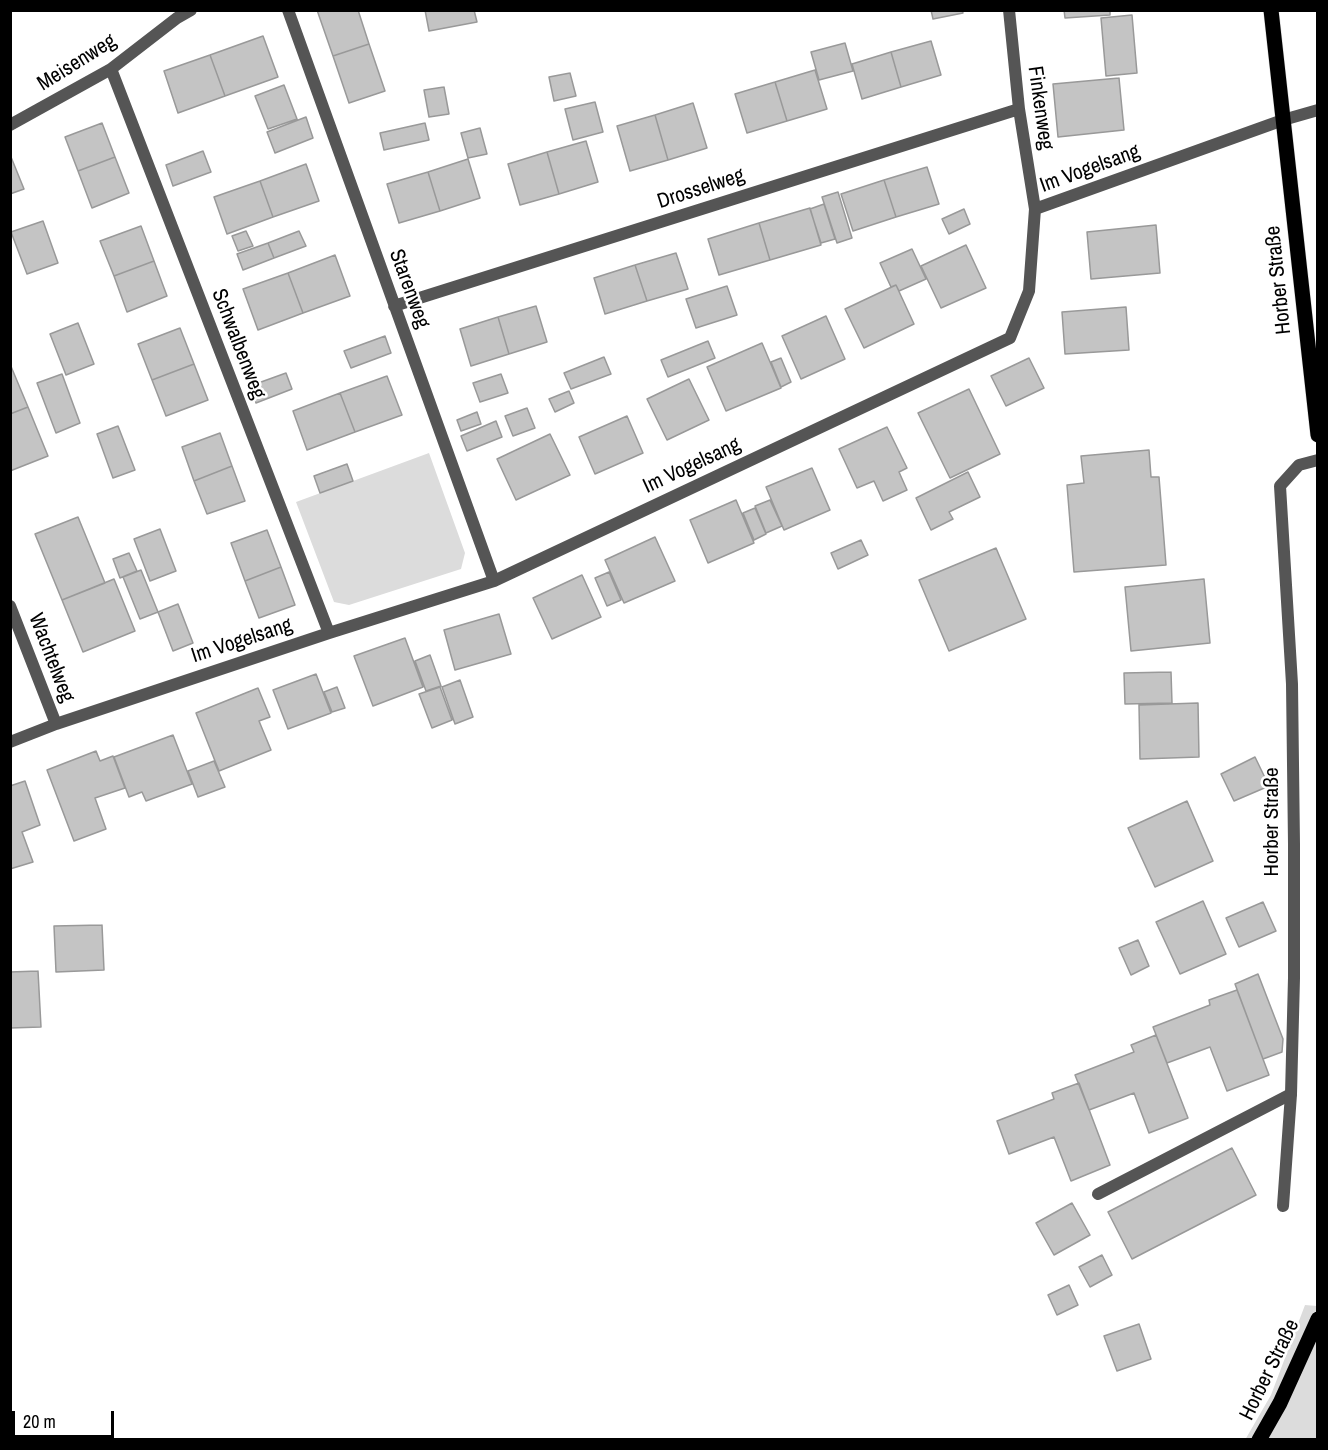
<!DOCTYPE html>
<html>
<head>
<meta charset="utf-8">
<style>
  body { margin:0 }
  #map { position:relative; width:1328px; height:1450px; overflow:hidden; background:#fff; font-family:"Archivo Narrow",sans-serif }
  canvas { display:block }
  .frame { position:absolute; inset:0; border:12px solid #000; pointer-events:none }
  .scale { position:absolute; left:12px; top:1411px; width:102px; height:27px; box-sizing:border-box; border:3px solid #000; border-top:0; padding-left:8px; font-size:18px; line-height:21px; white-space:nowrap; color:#000; -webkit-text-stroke:4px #fff; paint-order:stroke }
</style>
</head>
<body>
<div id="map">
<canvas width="1328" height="1450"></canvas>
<div class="frame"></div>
<div class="scale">20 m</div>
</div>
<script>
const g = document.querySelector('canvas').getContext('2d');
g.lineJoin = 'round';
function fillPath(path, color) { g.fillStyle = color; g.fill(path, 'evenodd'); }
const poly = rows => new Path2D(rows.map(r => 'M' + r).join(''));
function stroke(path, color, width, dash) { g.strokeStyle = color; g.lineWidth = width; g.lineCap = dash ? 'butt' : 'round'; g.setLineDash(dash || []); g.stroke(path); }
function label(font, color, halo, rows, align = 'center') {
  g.font = font + ' "Archivo Narrow",sans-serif'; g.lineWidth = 5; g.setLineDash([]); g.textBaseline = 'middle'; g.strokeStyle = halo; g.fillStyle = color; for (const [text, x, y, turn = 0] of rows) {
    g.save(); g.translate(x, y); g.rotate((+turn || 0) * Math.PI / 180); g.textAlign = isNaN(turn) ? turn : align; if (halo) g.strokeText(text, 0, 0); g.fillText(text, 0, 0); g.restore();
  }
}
fillPath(poly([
  [429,453,465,553,461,569,349,605,334,602,296,502],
  [1305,1305,1317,1306,1317,1439,1245,1440,1271,1395]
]), '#dcdcdc');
const building = poly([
  [317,10,358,10,369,44,333,56,317,10],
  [425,10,474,10,477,22,429,31,425,10],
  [931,10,962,10,963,13,933,19,931,10],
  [1064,10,1110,10,1110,15,1065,18,1064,10],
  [1132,15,1137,73,1106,76,1101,18,1132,15],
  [263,36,278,77,225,96,210,55,263,36],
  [931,41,941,75,901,87,891,52,931,41],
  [845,43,853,71,819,80,811,52,845,43],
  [369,44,385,91,349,103,333,56,369,44],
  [891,52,901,87,862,99,852,64,891,52],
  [210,55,225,96,178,113,164,71,210,55],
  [815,70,827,109,787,121,775,82,815,70],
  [570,73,576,96,554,101,549,77,570,73],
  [1119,78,1124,130,1058,137,1053,84,1119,78],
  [775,82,787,121,747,133,735,94,775,82],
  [284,85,297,119,268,129,255,96,284,85],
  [444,87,449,114,429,117,424,90,444,87],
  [595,102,603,132,573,140,565,109,595,102],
  [693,103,707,148,668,160,655,115,693,103],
  [655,115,668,160,630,171,617,126,655,115],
  [306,117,313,138,275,153,267,132,306,117],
  [102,123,115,157,78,171,65,137,102,123],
  [425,123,429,140,384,150,380,133,425,123],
  [480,128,487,154,468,158,461,133,480,128],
  [586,141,598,182,559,194,547,152,586,141],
  [203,151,211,172,173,186,166,165,203,151],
  [547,152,559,194,520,205,508,164,547,152],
  [11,157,24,189,10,194,10,158,11,157],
  [115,157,129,193,92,208,78,171,115,157],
  [468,159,480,198,440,211,428,172,468,159],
  [306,164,319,201,273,217,260,181,306,164],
  [927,167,939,204,896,217,884,180,927,167],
  [428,172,440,211,399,223,387,184,428,172],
  [884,180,896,217,853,231,841,194,884,180],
  [260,181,273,217,227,234,214,197,260,181],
  [838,192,852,238,837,243,822,197,838,192],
  [824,204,835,239,821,243,810,209,824,204],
  [810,208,821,245,770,260,759,223,810,208],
  [964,209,970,224,949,234,942,219,964,209],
  [43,221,58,263,27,274,11,232,43,221],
  [759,223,770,260,719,275,708,239,759,223],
  [1156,225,1160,273,1091,279,1087,232,1156,225],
  [141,226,154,261,114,276,100,241,141,226],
  [246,231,253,246,238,251,232,236,246,231],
  [299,231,306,246,274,258,268,243,299,231],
  [268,243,274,258,243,270,237,254,268,243],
  [966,245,986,288,941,308,921,266,966,245],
  [912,249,926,279,899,291,896,285,891,287,880,263,912,249],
  [676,253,688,289,647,301,635,265,676,253],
  [335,255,350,296,303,313,288,273,335,255],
  [154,261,167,296,127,312,114,276,154,261],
  [635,265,647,301,605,314,594,278,635,265],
  [288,273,303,313,258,330,243,289,288,273],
  [896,285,914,324,864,348,845,309,896,285],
  [727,286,737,315,696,328,686,299,727,286],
  [536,306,547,342,509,354,498,317,536,306],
  [1126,307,1129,350,1065,354,1062,312,1126,307],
  [826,316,845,359,801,379,782,336,826,316],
  [498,317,509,354,471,366,460,329,498,317],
  [78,323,94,364,66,375,50,334,78,323],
  [180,328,194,364,152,380,138,344,180,328],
  [385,336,391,353,351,368,344,351,385,336],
  [708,341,715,358,668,377,661,360,708,341],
  [762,343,781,388,726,411,707,367,762,343],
  [604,357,611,374,571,389,564,373,604,357],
  [781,358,791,382,781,387,771,362,781,358],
  [1029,358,1044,388,1006,406,991,376,1029,358],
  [10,364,28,407,10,414,10,364],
  [194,364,208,400,166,416,152,380,194,364],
  [286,373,292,389,256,403,250,386,286,373],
  [62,374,80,423,56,433,37,383,62,374],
  [501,374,508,393,480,402,473,383,501,374],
  [387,376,402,415,355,432,340,393,387,376],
  [689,379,709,420,667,440,647,399,689,379],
  [969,389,1000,454,950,478,918,413,969,389],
  [569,391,574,403,555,412,549,399,569,391],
  [340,393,355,432,307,450,293,411,340,393],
  [28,407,48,456,10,471,10,414,28,407],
  [527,408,535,428,513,436,505,416,527,408],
  [477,412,481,424,461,431,457,420,477,412],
  [627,416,643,453,595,474,579,437,627,416],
  [496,421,502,437,467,451,461,436,496,421],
  [118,426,135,470,113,478,97,434,118,426],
  [887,427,907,468,899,472,907,490,883,501,874,481,857,488,839,449,887,427],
  [220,433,232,466,194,481,182,447,220,433],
  [550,434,570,475,516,500,497,459,550,434],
  [1149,450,1151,477,1159,477,1166,565,1074,572,1067,485,1084,483,1081,456,1149,450],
  [347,464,353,481,320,493,314,476,347,464],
  [232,466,245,501,207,514,194,481,232,466],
  [812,468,830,510,784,530,766,487,812,468],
  [968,472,980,497,949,512,953,519,931,530,916,498,968,472],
  [736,500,754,543,708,563,690,520,736,500],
  [770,500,782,526,766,533,755,506,770,500],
  [755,508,766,534,754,540,743,513,755,508],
  [78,517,105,583,62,600,35,534,78,517],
  [160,529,176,571,150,581,134,539,160,529],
  [267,530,281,567,245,581,231,543,267,530],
  [655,537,675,581,624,603,605,560,655,537],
  [861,540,868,555,838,569,831,553,861,540],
  [996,548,1026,619,949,651,919,580,996,548],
  [129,553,137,571,120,578,113,559,129,553],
  [281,567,295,605,259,618,245,581,281,567],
  [141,570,158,612,140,619,123,577,141,570],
  [609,572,621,600,607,606,595,578,609,572],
  [582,575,601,617,552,639,533,598,582,575],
  [114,579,135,631,83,652,62,600,114,579],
  [1204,579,1210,643,1131,651,1125,587,1204,579],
  [178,604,193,643,173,651,158,612,178,604],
  [499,614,511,654,455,670,444,630,499,614],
  [405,638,423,687,373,706,354,656,405,638],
  [430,655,441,686,426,691,415,661,430,655],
  [1171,672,1172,703,1125,704,1124,673,1171,672],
  [316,674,331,713,288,729,273,690,316,674],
  [460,680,473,717,455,724,442,687,460,680],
  [337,687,345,708,332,712,324,692,337,687],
  [440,687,452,720,432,728,419,694,440,687],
  [258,688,270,717,259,721,271,750,219,771,196,713,258,688],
  [1198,703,1199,757,1140,759,1139,705,1198,703],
  [173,735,192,784,146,801,142,792,129,797,114,757,173,735],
  [96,751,100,761,113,756,125,788,95,798,106,829,74,841,47,770,96,751],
  [1255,757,1269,786,1234,801,1221,774,1255,757],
  [214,761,225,787,198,797,188,771,214,761],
  [25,781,40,825,22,832,33,862,10,869,10,786,25,781],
  [1187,801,1213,861,1155,887,1128,828,1187,801],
  [1203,901,1226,954,1180,974,1156,922,1203,901],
  [1263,902,1276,931,1239,947,1226,918,1263,902],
  [102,925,104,970,56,972,54,926,102,925],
  [1138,940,1149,966,1131,975,1119,948,1138,940],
  [38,971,41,1027,10,1028,10,972,38,971],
  [1258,974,1283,1039,1282,1052,1263,1059,1235,984,1258,974],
  [1237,990,1269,1075,1227,1091,1210,1047,1167,1063,1153,1027,1210,1005,1209,1000,1237,990],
  [1156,1035,1188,1118,1149,1133,1134,1093,1089,1110,1075,1075,1134,1052,1131,1045,1156,1035],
  [1079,1083,1110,1165,1071,1181,1054,1137,1009,1154,997,1121,1054,1099,1052,1093,1079,1083],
  [1232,1148,1256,1195,1132,1259,1108,1212,1232,1148],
  [1072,1203,1090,1235,1054,1255,1036,1223,1072,1203],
  [1102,1255,1112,1275,1090,1287,1079,1267,1102,1255],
  [1069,1285,1078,1305,1057,1315,1048,1295,1069,1285],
  [1139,1324,1151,1359,1117,1371,1104,1336,1139,1324]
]);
fillPath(building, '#c4c4c4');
stroke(building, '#999', 1.5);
const primary = poly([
  [1271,10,1318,435],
  [1259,1440,1280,1403,1318,1319]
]);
stroke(primary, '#dbdbdb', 16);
stroke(poly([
  [1098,1194,1291,1094]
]), '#555', 12);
stroke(poly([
  [288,10,494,581],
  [111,69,329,633],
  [10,125,111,69,177,18,191,10],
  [1035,209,1283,120,1318,110],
  [394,306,1019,109],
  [10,606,56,724],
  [10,742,56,724,329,633,494,581,1010,338,1029,291,1035,209,1019,109,1009,10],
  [1283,1206,1291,1094,1294,978,1294,844,1292,684,1280,486,1299,465,1318,460]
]), '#555', 12);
stroke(primary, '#000', 15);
label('21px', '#000', '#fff', [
  ["Meisenweg",77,63,-32],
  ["Finkenweg",1040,108,82],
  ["Im Vogelsang",1090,169,-20],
  ["Drosselweg",701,189,-18],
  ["Horber Straße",1279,280,-96],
  ["Starenweg",409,289,70],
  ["Schwalbenweg",238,344,69],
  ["Im Vogelsang",692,466,-25],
  ["Im Vogelsang",242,641,-18],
  ["Wachtelweg",51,658,69],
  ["Horber Straße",1272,822,-90],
  ["Horber Straße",1270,1370,-64]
]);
</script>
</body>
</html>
